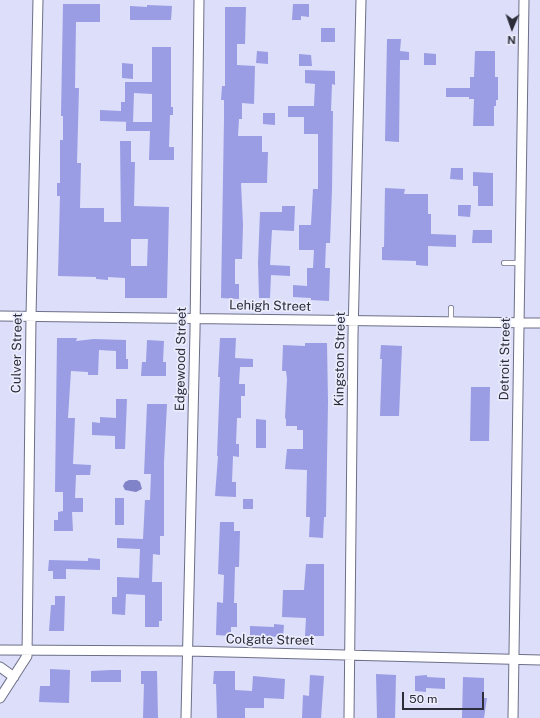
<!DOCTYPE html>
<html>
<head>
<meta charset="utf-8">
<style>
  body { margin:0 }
  #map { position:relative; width:540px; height:718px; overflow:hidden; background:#dcdefa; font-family:"Public Sans",sans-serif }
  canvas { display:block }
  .north { position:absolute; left:492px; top:8px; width:40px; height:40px; -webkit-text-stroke:3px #ebecfd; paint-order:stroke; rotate:182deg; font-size:11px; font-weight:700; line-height:16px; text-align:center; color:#2c2d38 }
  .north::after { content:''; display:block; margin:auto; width:14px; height:18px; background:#2c2d38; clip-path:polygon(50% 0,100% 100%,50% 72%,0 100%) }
  .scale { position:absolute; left:402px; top:692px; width:82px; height:18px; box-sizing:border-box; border:2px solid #2c2d38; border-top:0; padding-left:5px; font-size:12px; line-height:14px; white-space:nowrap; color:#2c2d38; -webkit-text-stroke:3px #ebecfd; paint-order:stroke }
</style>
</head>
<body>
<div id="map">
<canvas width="540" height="718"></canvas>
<div class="north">N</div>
<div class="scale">50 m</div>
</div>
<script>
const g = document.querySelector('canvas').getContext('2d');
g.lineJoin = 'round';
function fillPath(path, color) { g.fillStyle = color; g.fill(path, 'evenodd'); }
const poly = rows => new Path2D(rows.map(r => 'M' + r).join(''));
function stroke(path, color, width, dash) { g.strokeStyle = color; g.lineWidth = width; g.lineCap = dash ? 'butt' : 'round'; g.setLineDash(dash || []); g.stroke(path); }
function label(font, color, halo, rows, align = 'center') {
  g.font = font + ' "Public Sans",sans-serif'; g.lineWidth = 3.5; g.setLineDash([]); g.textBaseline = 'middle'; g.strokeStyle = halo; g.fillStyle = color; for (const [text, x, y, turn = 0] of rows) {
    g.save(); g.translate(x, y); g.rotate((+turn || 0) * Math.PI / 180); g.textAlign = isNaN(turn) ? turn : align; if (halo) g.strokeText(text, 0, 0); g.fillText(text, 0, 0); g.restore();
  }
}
fillPath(poly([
  [129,480,137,480,140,482,142,489,136,492,125,490,123,486,125,482]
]), '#8183c8');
fillPath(poly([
  [63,4,100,4,100,22,76,22,75,88,79,88,77,163,81,163,80,208,104,208,104,222,121,222,120,141,131,141,131,162,135,162,134,206,169,207,167,298,125,298,125,278,108,277,108,280,96,279,96,277,58,276,60,196,57,196,57,183,60,183,60,140,63,140,63,116,61,116],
  [131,239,148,239,147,266,131,266],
  [293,4,309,4,309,17,301,16,301,20,292,20],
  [147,5,172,6,171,20,130,20,130,6,147,7],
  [225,7,246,7,245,44,237,44,237,65,255,66,254,104,242,103,242,119,239,119,238,136,262,136,262,152,268,152,267,183,241,183,243,225,242,259,235,259,235,284,239,284,239,299,221,298,224,119,224,100,221,100,222,86,225,86],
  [321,28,335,28,335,42,321,42],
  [387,39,401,39,400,51,409,52,409,60,400,60,399,142,385,141],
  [152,47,171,47,171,107,173,107,173,115,170,115,169,147,174,147,174,160,149,160,150,131,126,131,126,122,152,122,152,94,134,93,133,122,100,121,100,110,121,111,121,102,125,102,125,82,152,82],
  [257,51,268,52,268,64,256,63],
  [475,51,495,51,495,77,498,77,498,100,496,100,496,106,494,106,494,126,473,126,474,99,469,99,469,97,446,97,446,88,470,88,470,77,474,77],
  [424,53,436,54,436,65,424,65],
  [299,54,311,55,312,66,299,66],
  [122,63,133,64,133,79,122,78],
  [305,70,335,71,335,85,332,84,331,111,333,111,332,190,330,243,326,243,325,268,330,268,329,301,311,300,311,298,293,297,293,285,307,286,307,268,313,268,314,250,299,250,299,225,311,225,313,189,318,189,318,134,304,134,304,117,288,117,288,106,314,106,315,84,305,83],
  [263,113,275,113,275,125,263,124],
  [451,168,463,168,463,180,450,179],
  [473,172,493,173,493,206,478,206,478,186,473,186],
  [385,188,405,189,404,194,428,194,428,214,431,214,431,234,456,235,456,247,428,246,428,266,416,265,416,261,382,260,382,247,384,247],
  [458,205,471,205,470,217,458,216],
  [282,206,295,206,294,231,272,230,270,265,290,266,290,276,271,275,270,298,259,298,258,263,260,212,282,212],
  [473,230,492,230,492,243,472,243],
  [57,338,77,338,76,341,94,339,126,340,126,359,128,359,128,369,116,369,116,351,99,350,98,375,88,375,88,372,71,371,68,418,75,418,73,464,91,465,90,475,76,475,75,498,83,498,83,512,72,512,73,531,54,531,54,520,58,520,58,512,63,511,63,492,55,492],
  [220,338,236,338,235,358,253,359,253,367,240,367,239,384,245,384,245,396,241,396,241,418,237,418,236,444,239,444,239,457,233,456,232,482,236,482,236,497,215,496,218,456,217,456,220,377,218,377],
  [147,340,164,341,163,362,166,362,166,376,141,376,142,362,146,362],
  [305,343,327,343,328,402,326,517,324,517,323,538,309,537,310,517,306,517,307,470,285,469,287,449,303,449,303,430,297,430,297,426,286,426,286,419,285,418,287,379,286,371,282,371,283,345,305,346],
  [381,345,402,346,399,416,380,416,382,359,380,359],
  [471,387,490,387,489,441,470,441],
  [116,399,127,399,125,449,115,449,115,436,92,435,92,422,100,423,100,417,116,418],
  [147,404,167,404,164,462,164,536,160,536,160,555,153,554,152,582,162,582,162,621,159,621,159,627,145,627,145,595,126,594,125,615,112,614,112,597,117,597,117,577,139,578,140,549,117,548,117,538,143,539,145,500,150,500,151,474,144,474],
  [256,419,266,420,266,448,256,448],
  [115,498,124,498,124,525,115,525],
  [243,499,253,499,253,509,243,509],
  [220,522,234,522,234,531,240,531,239,567,235,567,234,603,237,603,237,627,231,627,231,636,216,635,217,602,223,603,224,575,218,574],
  [88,558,100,559,100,570,66,569,66,579,53,579,53,571,48,571,49,560,88,561],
  [306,564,324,564,324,636,305,636,306,618,282,617,283,590,304,590],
  [55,596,65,596,64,631,49,631,51,605,55,605],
  [274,624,284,625,283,637,250,636,250,626,274,627],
  [50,669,70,670,69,703,39,702,40,686,50,686],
  [111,670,121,670,121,682,91,682,91,671],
  [141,671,157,671,158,718,143,718,144,684,141,684],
  [214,671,235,671,235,690,252,691,253,676,285,679,284,699,264,698,264,708,245,708,245,718,217,718,216,684,213,684],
  [376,674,396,675,395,718,377,718],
  [310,675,324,676,321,718,302,718,303,695,309,696],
  [427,675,427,677,445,678,445,689,426,688,426,692,415,691,415,676],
  [463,677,484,678,484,698,487,698,484,718,462,718]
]), '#9a9ce4');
const service = poly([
  [504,263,520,263],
  [451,308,451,321]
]);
const minor = poly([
  [0,316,540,323],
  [0,650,188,651,540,660],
  [0,667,14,677],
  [0,698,27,656,31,317,38,0],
  [186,718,195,331,199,0],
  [349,718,353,335,361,0],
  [513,718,524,0]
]);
stroke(service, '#6d6f87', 6);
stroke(minor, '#6d6f87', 11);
stroke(service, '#fff', 4.5);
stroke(minor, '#fff', 9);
label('13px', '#2c2d38', '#ebecfd', [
  ["Lehigh Street",270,306,1],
  ["Culver Street",17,353,-89],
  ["Edgewood Street",181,359,-89],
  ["Kingston Street",340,359,-89],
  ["Detroit Street",505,359,-89],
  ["Colgate Street",270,640,1]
]);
</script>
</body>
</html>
